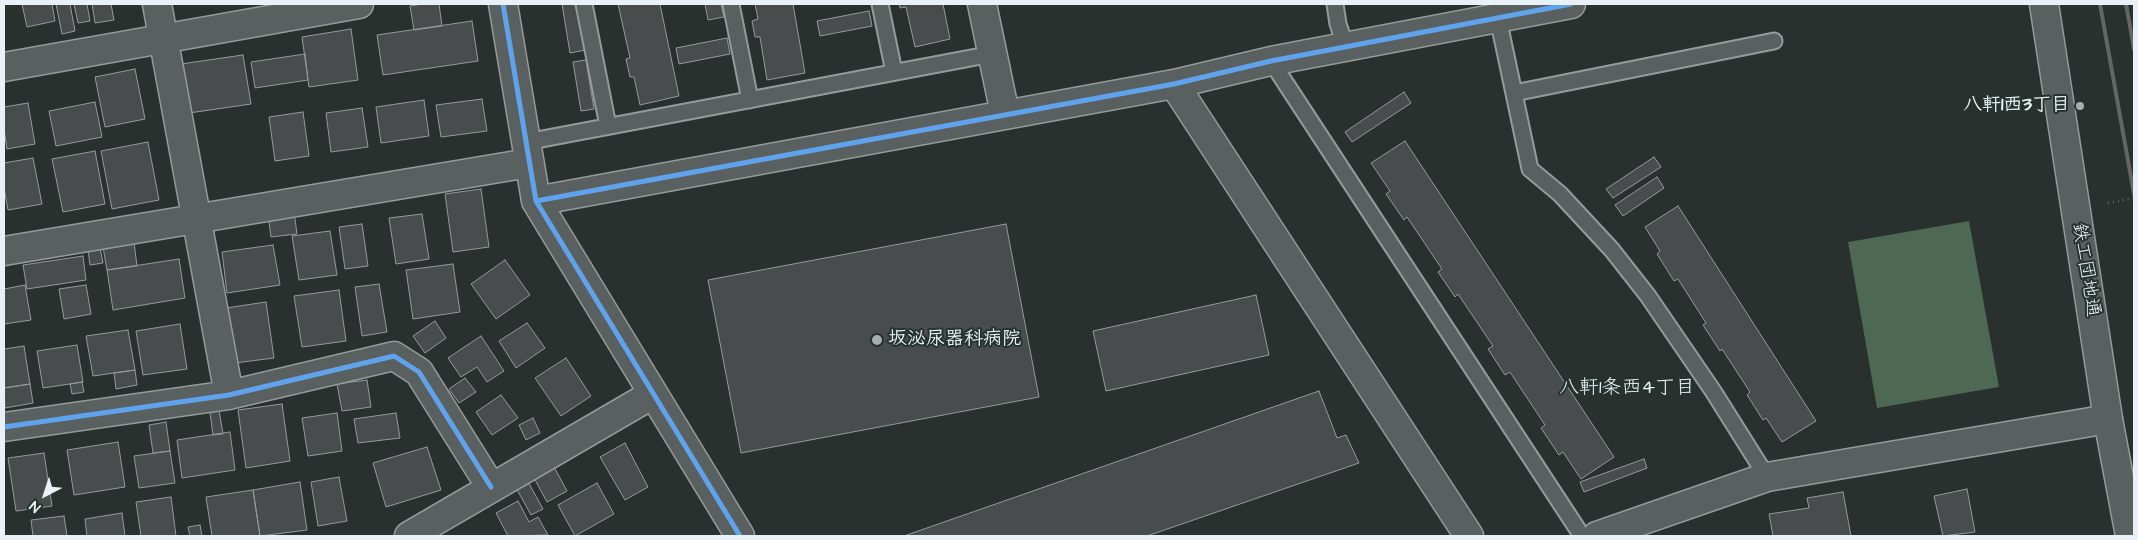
<!DOCTYPE html>
<html>
<head>
<meta charset="utf-8">
<style>
  body { margin:0 }
  #map { position:relative; width:2138px; height:540px; overflow:hidden; background:#29302d; font-family:"Architects Daughter",sans-serif }
  canvas { display:block }
  .frame { position:absolute; inset:0; border:5px solid #e8f1f8; pointer-events:none }
  .north { position:absolute; left:20px; top:470px; width:50px; height:50px; -webkit-text-stroke:4px #26332d; paint-order:stroke; rotate:220deg; font-size:14px; font-weight:700; line-height:20px; text-align:center; color:#e8f1f8 }
  .north::after { content:''; display:block; margin:auto; width:18px; height:22px; background:#e8f1f8; clip-path:polygon(50% 0,100% 100%,50% 72%,0 100%) }
</style>
</head>
<body>
<div id="map">
<canvas width="2138" height="540"></canvas>
<div class="frame"></div>
<div class="north">N</div>
</div>
<script>
const g = document.querySelector('canvas').getContext('2d');
g.lineJoin = 'round';
function fillPath(path, color) { g.fillStyle = color; g.fill(path, 'evenodd'); }
const poly = rows => new Path2D(rows.map(r => 'M' + r).join(''));
function stroke(path, color, width, dash) { g.strokeStyle = color; g.lineWidth = width; g.lineCap = dash ? 'butt' : 'round'; g.setLineDash(dash || []); g.stroke(path); }
function label(font, color, halo, rows, align = 'center') {
  g.font = font + ' "Architects Daughter","Klee One",sans-serif'; g.lineWidth = 4; g.setLineDash([]); g.textBaseline = 'middle'; g.strokeStyle = halo; g.fillStyle = color; for (const [text, x, y, turn = 0] of rows) {
    g.save(); g.translate(x, y); g.rotate((+turn || 0) * Math.PI / 180); g.textAlign = isNaN(turn) ? turn : align; if (halo) g.strokeText(text, 0, 0); g.fillText(text, 0, 0); g.restore();
  }
}
fillPath(poly([
  [1969,221,1999,387,1877,408,1848,242]
]), '#4d6853');
const building = poly([
  [22,4,52,4,55,21,27,27,22,4],
  [56,4,70,4,75,31,62,34,56,4],
  [74,4,87,4,90,21,78,23,74,4],
  [92,4,111,4,114,20,95,23,92,4],
  [423,4,439,4,442,26,414,30,410,6,423,4],
  [562,4,577,4,585,50,570,53,562,4],
  [618,4,660,4,679,96,640,105,634,77,630,77,626,59,630,58,618,4],
  [705,4,721,4,724,17,708,20,705,4],
  [755,4,793,4,805,73,767,80,760,37,755,37,752,21,758,19,755,4],
  [899,4,943,4,950,39,915,47,906,7,900,8,899,4],
  [869,11,872,26,820,36,817,21,869,11],
  [472,21,478,61,383,75,377,35,472,21],
  [351,29,358,80,309,87,302,37,351,29],
  [727,38,730,54,679,64,676,48,727,38],
  [305,54,308,80,255,88,251,62,305,54],
  [243,55,251,104,189,113,181,64,243,55],
  [586,60,594,109,581,111,573,62,586,60],
  [135,69,145,119,105,127,95,77,135,69],
  [1404,92,1411,103,1352,142,1345,132,1404,92],
  [482,99,487,131,441,137,436,105,482,99],
  [424,100,429,136,381,143,376,107,424,100],
  [95,102,102,137,56,146,49,111,95,102],
  [28,103,35,144,7,149,4,129,4,107,28,103],
  [362,108,368,147,331,152,326,113,362,108],
  [303,112,309,156,275,161,269,117,303,112],
  [1405,141,1614,457,1581,479,1563,452,1559,455,1541,428,1545,425,1510,372,1505,375,1488,349,1493,346,1458,294,1455,297,1438,272,1442,269,1407,217,1404,220,1386,194,1390,191,1371,163,1405,141],
  [148,142,159,200,112,209,101,151,148,142],
  [95,151,105,204,63,212,52,159,95,151],
  [1654,157,1661,167,1613,198,1606,189,1654,157],
  [33,158,42,204,8,210,4,188,4,163,33,158],
  [1657,177,1664,188,1623,216,1615,205,1657,177],
  [481,189,489,247,453,252,445,194,481,189],
  [1678,206,1816,421,1782,442,1766,418,1763,420,1747,395,1750,392,1722,349,1720,351,1703,325,1706,323,1678,279,1674,281,1657,254,1660,251,1645,227,1678,206],
  [294,211,297,234,271,237,268,214,294,211],
  [422,214,429,259,396,264,389,218,422,214],
  [362,224,368,266,345,269,339,227,362,224],
  [1006,224,1039,397,741,453,708,280,1006,224],
  [330,231,337,275,299,280,292,236,330,231],
  [134,242,137,266,107,270,103,247,134,242],
  [273,245,280,285,227,293,222,252,273,245],
  [100,248,103,263,90,265,88,250,100,248],
  [83,256,86,280,27,289,23,265,83,256],
  [179,259,185,298,113,310,107,270,179,259],
  [505,260,530,295,496,319,471,284,505,260],
  [453,264,460,312,413,319,406,270,453,264],
  [379,284,387,332,362,336,355,287,379,284],
  [25,285,31,320,4,324,4,289,25,285],
  [86,285,91,314,64,319,59,289,86,285],
  [339,290,346,341,302,347,294,296,339,290],
  [1256,295,1269,355,1106,391,1093,331,1256,295],
  [266,302,274,358,235,363,226,308,266,302],
  [435,321,446,338,425,353,413,336,435,321],
  [527,323,545,348,516,368,499,341,527,323],
  [180,324,187,369,143,375,136,331,180,324],
  [128,330,135,370,93,376,86,336,128,330],
  [481,336,504,371,487,382,477,367,461,377,448,358,481,336],
  [77,345,83,382,43,388,37,351,77,345],
  [24,346,30,384,4,388,4,349,24,346],
  [566,358,591,396,561,416,535,378,566,358],
  [135,370,137,385,116,389,114,373,135,370],
  [465,378,476,392,459,403,449,389,465,378],
  [367,380,371,407,342,411,337,384,367,380],
  [82,382,84,392,72,394,70,384,82,382],
  [30,384,33,403,5,408,4,388,30,384],
  [1319,391,1337,438,1346,435,1359,463,1147,536,904,536,1319,391],
  [501,395,518,418,492,435,476,412,501,395],
  [218,404,223,434,213,435,209,405,218,404],
  [282,404,290,461,246,468,238,410,282,404],
  [337,413,342,451,308,456,302,418,337,413],
  [396,413,400,438,358,443,354,419,396,413],
  [533,418,540,433,526,440,519,425,533,418],
  [166,422,170,451,153,453,149,425,166,422],
  [230,432,235,470,182,478,177,440,230,432],
  [118,442,125,487,74,495,67,450,118,442],
  [625,443,648,487,625,500,600,457,625,443],
  [427,447,441,490,386,507,373,463,427,447],
  [170,451,175,483,139,488,134,456,170,451],
  [44,453,52,506,16,511,8,458,44,453],
  [1644,459,1647,468,1584,492,1580,482,1644,459],
  [554,467,567,491,547,502,534,478,554,467],
  [339,477,347,521,318,526,311,482,339,477],
  [527,480,543,509,531,515,515,486,527,480],
  [300,482,307,530,260,536,253,490,300,482],
  [597,483,614,514,575,536,558,505,597,483],
  [1967,489,1975,532,1943,536,1934,496,1967,489],
  [253,490,260,536,212,536,206,497,253,490],
  [1843,492,1851,536,1773,536,1769,514,1809,508,1807,498,1843,492],
  [171,497,176,536,141,536,136,502,171,497],
  [518,501,529,522,538,517,548,535,508,536,496,513,518,501],
  [122,513,125,536,87,536,85,519,122,513],
  [64,516,67,536,33,536,31,520,64,516],
  [200,525,202,536,190,536,188,527,200,525]
]);
fillPath(building, '#494c4c');
stroke(building, '#959a9a', 1);
const lane = poly([
  [584,4,608,126],
  [731,4,750,100],
  [880,4,894,72],
  [1335,4,1338,24,1346,47],
  [1498,18,1530,169,1560,194,1612,250,1648,296,1713,391,1767,477],
  [1271,61,1582,536],
  [1514,93,1774,41],
  [526,142,992,54]
]);
const street = poly([
  [157,4,229,395],
  [503,4,536,201,740,536],
  [982,4,1005,114],
  [4,67,359,4],
  [1174,84,1469,536],
  [536,201,1174,84,1271,61,1571,4],
  [4,251,529,163],
  [4,427,229,395,394,356,419,372,491,487],
  [409,536,653,394],
  [1597,536,1767,477,2108,419]
]);
const secondary = poly([
  [2044,4,2108,419,2130,536]
]);
stroke(lane, '#959a9a', 19);
stroke(street, '#959a9a', 31);
stroke(secondary, '#959a9a', 31);
stroke(poly([
  [2108,203,2134,198]
]), '#626665', 3, [1, 4]);
stroke(lane, '#5a6060', 15);
stroke(street, '#5a6060', 28);
stroke(secondary, '#5a6060', 28);
stroke(poly([
  [2100,4,2134,194],
  [2126,4,2134,49]
]), '#626665', 4);
stroke(poly([
  [503,4,536,201,740,536],
  [536,201,1174,84,1271,61,1571,4],
  [4,427,229,395,394,356,419,372,491,487]
]), '#60a3ed', 5);
for (const [x, y, r, color] of [
  [2080,106,5,"#a5adb1"],
  [877,340,6,"#a5adb1"]
]) { const dot = new Path2D(); dot.arc(x, y, r, 0, 2 * Math.PI); g.fillStyle = color; g.fill(dot); stroke(dot, '#26332d', 2); }
label('bold 19px', '#e8f1f8', '#26332d', [
  ["八軒1西3丁目",2070,106],
  ["坂泌尿器科病院",888,340,"left"]
], 'right');
label('19px', '#e8f1f8', '#26332d', [
  ["鉄工団地通",2085,270,81]
]);
label('20px', '#e8f1f8', '#26332d', [
  ["八軒1条西4丁目",1627,389]
]);
</script>
</body>
</html>
